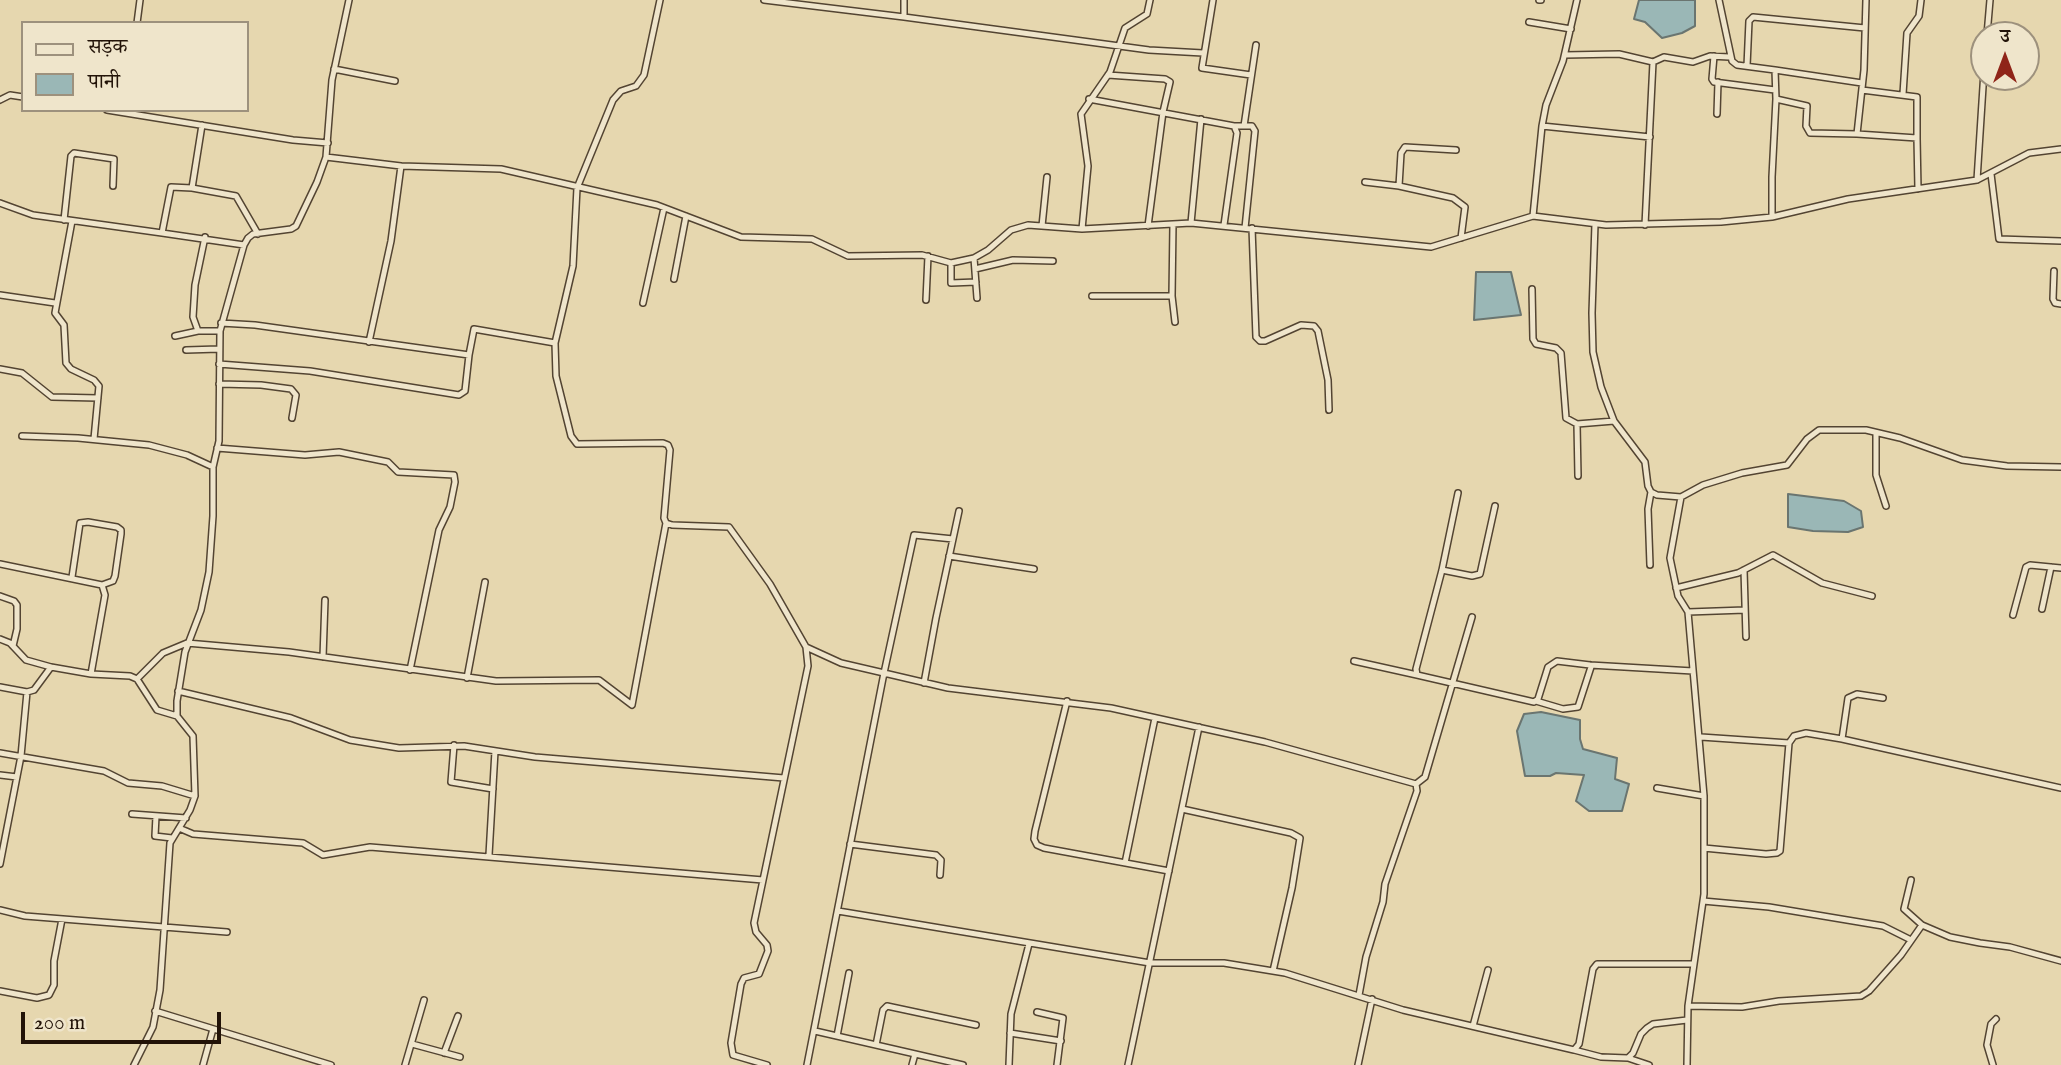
<!DOCTYPE html>
<html>
<head>
<meta charset="utf-8">
<style>
  body { margin:0 }
  #map { position:relative; width:2061px; height:1065px; overflow:hidden; background:#e6d7af; font-family:"IM FELL English","Noto Serif Devanagari",serif }
  canvas { display:block }
  .legend { position:absolute; left:21px; top:21px; width:228px; height:91px; box-sizing:border-box; background:#efe5cb; border:2px solid #9d917d; margin:0; padding:9px 12px; list-style:none; font-size:21px; color:#221308 }
  .legend li { display:flex; align-items:center; gap:14px; height:35px }
  .legend b { width:35px; border:2px solid #9d917d }
  .north { position:absolute; left:1970px; top:21px; width:70px; height:70px; box-sizing:border-box; background:#efe5cb; border:2px solid #9d917d; border-radius:50%; rotate:0deg; font-size:19px; font-weight:700; line-height:28px; text-align:center; color:#221308 }
  .north::after { content:''; display:block; margin:auto; width:24px; height:32px; background:#8f2418; clip-path:polygon(50% 0,100% 100%,50% 72%,0 100%) }
  .scale { position:absolute; left:21px; top:1012px; width:200px; height:32px; box-sizing:border-box; border:4px solid #221308; border-top:0; padding-left:9px; font-size:21px; line-height:24px; white-space:nowrap; color:#221308; -webkit-text-stroke:5px #efe5cb; paint-order:stroke }
</style>
</head>
<body>
<div id="map">
<canvas width="2061" height="1065"></canvas>
<ul class="legend">
<li><b style="height:9px;background:#efe5cb"></b>सड़क</li>
<li><b style="height:19px;background:#9ab7b6"></b>पानी</li>
</ul>
<div class="north">उ</div>
<div class="scale">200 m</div>
</div>
<script>
const g = document.querySelector('canvas').getContext('2d');
g.lineJoin = 'round';
function fillPath(path, color) { g.fillStyle = color; g.fill(path, 'evenodd'); }
const poly = rows => new Path2D(rows.map(r => 'M' + r).join(''));
function stroke(path, color, width, dash) { g.strokeStyle = color; g.lineWidth = width; g.lineCap = dash ? 'butt' : 'round'; g.setLineDash(dash || []); g.stroke(path); }
const water = poly([
  [1639,0,1695,0,1695,26,1682,33,1662,38,1645,22,1634,19,1639,0],
  [1476,272,1511,272,1521,315,1474,320,1476,272],
  [1788,494,1844,501,1861,511,1863,527,1848,532,1813,531,1788,527,1788,494],
  [1541,712,1580,720,1580,739,1583,749,1617,758,1615,779,1629,784,1622,811,1589,811,1576,801,1584,775,1556,773,1550,776,1525,776,1517,731,1524,714,1541,712]
]);
fillPath(water, '#9ab7b6');
stroke(water, '#6a7570', 2);
const street = poly([
  [660,0,644,75,636,86,621,91,613,100,577,188,573,266,555,343,556,376,571,436,577,444,663,443,668,445,670,450,664,518,666,523,672,525,729,527,770,584,806,647,808,666,754,923,756,932,767,945,768,951,759,974,744,978,741,984,731,1043,733,1055,767,1065],
  [764,0,904,17],
  [904,0,904,17,1149,50,1203,53],
  [1213,0,1202,68,1251,75],
  [1539,0,1541,0],
  [1719,0,1732,61,1737,65,1775,70,1776,99,1807,106,1806,126,1810,133,1857,134],
  [1866,0,1864,70,1857,134,1917,138,1918,189],
  [1529,22,1571,29],
  [137,23,140,0],
  [1987,35,1990,0],
  [1565,55,1619,54,1653,62,1645,225],
  [1714,56,1712,79,1714,82,1775,90],
  [1653,62,1664,57,1693,62,1710,56,1729,57],
  [1747,66,1749,21,1753,17,1865,28],
  [334,69,395,81],
  [1775,70,1862,83],
  [1108,75,1165,79,1170,82,1163,112,1148,226],
  [1862,90,1917,97,1917,138],
  [1903,94,1907,33,1919,16,1921,0],
  [1089,99,1234,126,1237,133,1224,225],
  [0,100,10,95,23,97],
  [107,110,293,140,328,143],
  [1717,114,1718,82],
  [202,125,192,188,171,187,162,233,244,245],
  [1234,126,1252,126,1255,131,1245,228],
  [1244,126,1256,45],
  [1542,126,1650,137],
  [326,157,401,166,501,169,657,205,741,237,812,239,848,256,922,255,951,263,974,258,988,250,1011,230,1028,225,1082,229,1191,223,1431,247,1533,216,1606,225,1721,222,1772,217,1848,199,1977,180,2029,153,2061,149],
  [1991,174,1999,239,2061,241],
  [1977,180,1984,71],
  [1365,182,1399,186,1453,198,1465,207,1461,238],
  [1399,186,1401,153,1405,147,1456,150],
  [192,188,236,196,258,234],
  [0,203,33,215,162,233],
  [1533,216,1542,126,1546,105,1563,61,1577,0],
  [1772,217,1772,177,1776,99],
  [64,220,71,156,74,153,114,159,113,186],
  [72,221,55,313,64,325,66,363,71,369,94,380,99,386,94,439],
  [1191,223,1201,119],
  [1173,224,1172,296,1175,322],
  [1595,224,1592,313,1593,352,1601,387,1614,421,1645,462,1648,486,1651,492,1657,495,1681,497,1703,485,1742,473,1787,465,1807,439,1819,430,1866,430,1900,438,1962,460,2007,466,2061,467],
  [1042,226,1047,177],
  [1252,228,1256,337,1260,341,1265,341,1301,325,1314,326,1318,331,1328,380,1329,410],
  [1082,229,1088,166,1081,114,1110,72,1125,28,1147,14,1150,0],
  [205,237,195,285,193,317,198,331,220,331],
  [974,258,977,298],
  [951,263,951,283,976,282],
  [975,269,1013,260,1053,261],
  [2054,271,2053,299,2055,303,2061,304],
  [674,279,686,216],
  [1532,289,1533,339,1536,344,1556,348,1561,353,1566,418,1577,424,1614,421],
  [0,295,55,303],
  [1092,296,1172,296],
  [926,300,928,256],
  [643,303,664,208],
  [221,323,255,325,469,355,474,329,555,343],
  [175,336,198,331],
  [369,342,391,241,401,166],
  [186,350,219,349],
  [219,364,310,371,459,395,465,391,469,355],
  [0,369,22,373,52,397,98,398],
  [219,384,261,385,291,389,296,395,292,418],
  [1577,424,1578,476],
  [1876,433,1876,475,1886,506],
  [22,436,78,438,149,445,187,455,213,467],
  [217,448,305,455,339,452,388,462,398,472,454,475,455,482,450,507,439,530,410,670],
  [1458,493,1442,570,1416,669,1417,675,1534,702,1538,699,1548,667,1557,661,1590,665,1693,671],
  [1681,497,1670,558,1678,596,1688,612,1704,796,1704,894,1688,1006,1687,1065],
  [953,539,914,535,884,673,948,688,1111,708,1265,742,1416,784,1417,791,1385,884,1383,902,1366,957,1359,995],
  [949,556,1034,569],
  [0,564,102,585,105,595,91,674],
  [1650,565,1648,509,1651,492],
  [1442,570,1472,576,1480,574,1495,506],
  [1744,570,1746,637],
  [72,577,80,523,88,522,117,527,121,530,121,534,115,576,113,581,102,585],
  [1676,588,1738,573,1773,555,1822,583,1872,596],
  [0,596,14,601,17,605,17,629,13,646],
  [2042,609,2051,567],
  [1688,612,1745,610],
  [2013,615,2026,567,2030,565,2061,568],
  [0,639,10,643,26,660,51,667],
  [806,647,841,663,884,673,807,1065],
  [323,657,325,600],
  [1354,661,1417,675],
  [467,678,485,582],
  [137,679,163,653,187,643,289,652,496,681,599,680,632,705,666,523],
  [924,683,936,618,959,511],
  [0,687,27,692,34,690,51,667,91,674,130,676,137,679,157,710,177,716],
  [178,691,291,718,350,740,399,748,464,746,535,757,784,778],
  [1067,701,1035,831,1034,839,1037,845,1044,848,1169,871],
  [1536,701,1563,709,1578,707,1591,667,1590,665],
  [1701,737,1789,743],
  [1842,739,1848,698,1857,694,1883,698],
  [454,745,451,782,493,789],
  [0,753,104,771,128,783,162,786,195,796],
  [0,775,17,777],
  [1416,784,1425,777,1472,617],
  [1657,788,1704,796],
  [1182,809,1291,833,1300,838,1292,888,1273,971],
  [132,814,186,818],
  [156,816,155,836,172,838],
  [179,828,193,834,303,843,323,855,370,847,763,880],
  [850,844,936,855,941,860,940,875],
  [1704,848,1766,854,1777,853,1780,851,1789,743,1794,736,1806,733,1842,739,2061,788],
  [489,855,495,751],
  [1125,863,1155,718],
  [0,864,21,756,27,692],
  [1911,880,1904,909,1922,925],
  [1703,901,1769,907,1883,926,1911,940],
  [0,910,25,916,227,932],
  [838,911,1150,963,1224,963,1285,973,1403,1010,1574,1050,1579,1044,1593,969,1597,964,1693,964],
  [0,991,37,998,49,995,54,985,54,961,62,919],
  [1688,1006,1742,1007,1779,1001,1861,996,1869,991,1901,955,1922,925,1950,937,1980,943,2010,947,2061,961],
  [155,1011,331,1065],
  [1037,1012,1063,1018,1057,1065],
  [1473,1026,1488,970],
  [815,1031,963,1065],
  [1010,1033,1061,1041],
  [837,1036,849,973],
  [412,1044,460,1057],
  [876,1045,883,1010,887,1006,976,1025],
  [1574,1050,1601,1057,1628,1058,1633,1053,1641,1034,1647,1028,1653,1024,1687,1020],
  [444,1053,458,1016],
  [1628,1058,1649,1065],
  [134,1065,153,1027,160,990,170,843,190,810,195,796,193,736,177,716,177,701,185,652,201,610,209,572,213,516,213,467,219,441,220,331,244,245,248,238,253,234,291,229,296,226,317,182,326,157,332,80,349,0],
  [203,1065,213,1029],
  [405,1065,424,1000],
  [912,1065,915,1054],
  [1009,1065,1011,1014,1029,944],
  [1128,1065,1199,727],
  [1358,1065,1372,999],
  [1993,1065,1987,1045,1991,1024,1996,1019]
]);
stroke(street, '#534432', 8);
stroke(street, '#efe5cb', 5);
</script>
</body>
</html>
